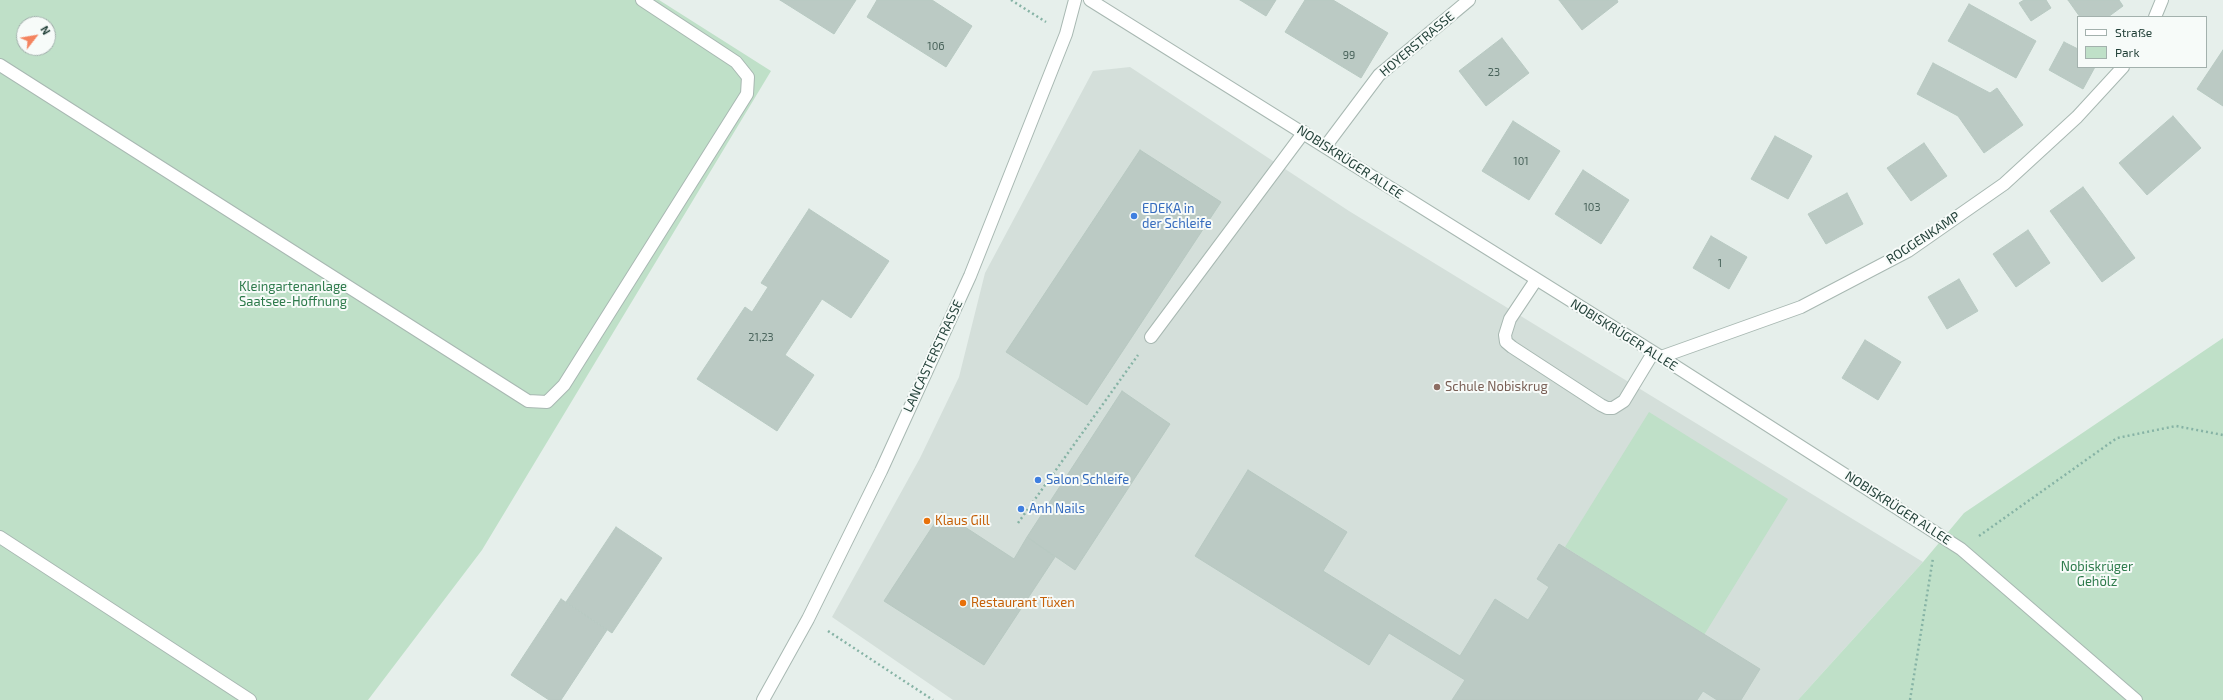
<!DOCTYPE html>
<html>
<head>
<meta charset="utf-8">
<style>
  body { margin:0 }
  #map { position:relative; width:2223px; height:700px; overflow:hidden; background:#e6efeb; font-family:"Exo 2",sans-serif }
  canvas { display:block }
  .legend { position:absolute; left:2077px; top:16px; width:130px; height:52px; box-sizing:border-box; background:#f7fbf9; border:1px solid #a3b1ad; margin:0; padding:5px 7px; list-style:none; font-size:12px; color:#24423a }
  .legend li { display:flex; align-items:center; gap:8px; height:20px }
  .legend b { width:20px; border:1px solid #a3b1ad }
  .north { position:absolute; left:16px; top:16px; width:40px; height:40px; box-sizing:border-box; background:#f7fbf9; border:1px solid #a3b1ad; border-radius:50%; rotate:59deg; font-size:11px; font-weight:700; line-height:16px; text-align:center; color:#24423a }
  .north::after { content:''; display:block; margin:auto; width:14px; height:18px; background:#f4845f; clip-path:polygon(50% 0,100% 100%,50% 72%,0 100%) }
</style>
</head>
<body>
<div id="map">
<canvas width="2223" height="700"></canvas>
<ul class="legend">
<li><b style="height:5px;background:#fff"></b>Straße</li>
<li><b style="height:11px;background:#bfe0c8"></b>Park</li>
</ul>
<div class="north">N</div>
</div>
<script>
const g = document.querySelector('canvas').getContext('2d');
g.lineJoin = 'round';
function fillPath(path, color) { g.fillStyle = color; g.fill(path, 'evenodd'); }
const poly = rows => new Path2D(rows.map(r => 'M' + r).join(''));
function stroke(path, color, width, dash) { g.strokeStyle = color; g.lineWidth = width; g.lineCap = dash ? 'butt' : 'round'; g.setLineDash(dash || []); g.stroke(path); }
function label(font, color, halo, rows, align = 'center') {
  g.font = font + ' "Exo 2",sans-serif'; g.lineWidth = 4; g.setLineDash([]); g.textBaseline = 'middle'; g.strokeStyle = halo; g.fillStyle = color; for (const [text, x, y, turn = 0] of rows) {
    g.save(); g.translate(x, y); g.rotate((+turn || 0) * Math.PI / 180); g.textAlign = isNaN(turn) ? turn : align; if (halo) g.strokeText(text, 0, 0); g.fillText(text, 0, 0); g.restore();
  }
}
fillPath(poly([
  [1130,67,1349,211,1923,562,1798,700,953,700,832,617,920,458,959,377,985,273,1093,71]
]), '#d4dfda');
fillPath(poly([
  [0,0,659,0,771,71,482,550,368,700,0,700],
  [24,24,48,24,48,48,24,48],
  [2223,338,2223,700,1798,700,1923,562,1964,513],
  [1649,412,1788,499,1704,635,1565,547]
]), '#bfe0c8');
const building = poly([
  [780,0,856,0,834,34,780,0],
  [877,0,932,0,972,26,946,67,867,17,877,0],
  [1240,0,1276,0,1266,16,1240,0],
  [1305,0,1333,0,1388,33,1361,78,1285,32,1305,0],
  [1559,0,1617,0,1618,2,1582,30,1559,0],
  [2024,0,2046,0,2051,8,2031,21,2019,3,2024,0],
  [2068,0,2119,0,2123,6,2108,17,2080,17,2068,0],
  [1969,4,2036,41,2016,78,1948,41,1969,4],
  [1502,38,1529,73,1486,106,1459,71,1502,38],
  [2064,42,2078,49,2078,67,2095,67,2083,89,2049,70,2064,42],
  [2223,50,2223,106,2197,89,2223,50],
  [1933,63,1990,93,1997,88,2023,125,1984,153,1958,116,1917,94,1933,63],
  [2173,116,2201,148,2147,195,2119,163,2173,116],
  [1513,121,1560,151,1529,200,1482,171,1513,121],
  [1775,136,1812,156,1788,199,1751,179,1775,136],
  [1924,143,1947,176,1911,201,1887,168,1924,143],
  [1140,150,1221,202,1087,405,1006,352,1140,150],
  [1583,170,1629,200,1601,244,1555,214,1583,170],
  [2083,187,2135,258,2102,282,2050,211,2083,187],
  [1847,193,1863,224,1826,244,1808,214,1847,193],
  [809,209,889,261,851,318,822,299,785,355,814,375,777,431,697,379,745,307,752,312,768,287,761,283,809,209],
  [2028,230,2050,263,2016,287,1993,254,2028,230],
  [1711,236,1747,257,1729,289,1693,268,1711,236],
  [1959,279,1978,311,1947,329,1928,297,1959,279],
  [1865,340,1901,362,1878,400,1842,378,1865,340],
  [1122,391,1170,424,1075,570,1027,537,1122,391],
  [1248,470,1347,532,1323,571,1460,656,1495,599,1528,620,1549,587,1537,579,1559,544,1760,669,1741,700,1717,700,1703,691,1697,700,1452,700,1465,680,1389,633,1369,665,1195,556,1248,470],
  [942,512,1014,559,1027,537,1055,557,984,665,884,601,942,512],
  [616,527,662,558,612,633,566,602,616,527],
  [561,599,607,630,561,700,549,700,511,675,561,599]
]);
fillPath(building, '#bbcac4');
stroke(building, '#b8c9c2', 1);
const service = poly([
  [0,65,528,401,547,402,564,385,747,94,748,77,736,62,642,0],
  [1536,280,1510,319,1505,335,1506,342,1512,347,1601,405,1607,408,1613,408,1624,401,1653,353],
  [1151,337,1304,132],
  [0,537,250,700]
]);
const minor = poly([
  [1090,0,1661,357,1961,549,2136,700],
  [2155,17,2162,0],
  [1325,147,1379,75,1469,0],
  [1661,357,1801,307,1908,251,2004,184,2077,117,2123,67],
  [763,700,808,619,881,471,970,276,1066,34,1075,0]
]);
stroke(service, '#a8b8b2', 14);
stroke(minor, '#a8b8b2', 14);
stroke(poly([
  [1011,0,1046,22],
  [1018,523,1138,355],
  [1979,536,2117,438,2176,426,2223,435],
  [828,631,933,700],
  [1910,700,1933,558]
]), '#86b3a5', 2.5, [2, 3]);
stroke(service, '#fff', 12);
stroke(minor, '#fff', 12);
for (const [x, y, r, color] of [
  [1134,216,4,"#3f7fe0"],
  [1437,387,4,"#8d6e63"],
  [1038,480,4,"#3f7fe0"],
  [1021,509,4,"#3f7fe0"],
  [927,521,4,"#e8710a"],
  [963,603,4,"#e8710a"]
]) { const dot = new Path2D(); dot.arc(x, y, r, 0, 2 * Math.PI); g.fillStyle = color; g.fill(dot); stroke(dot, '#f7fbf9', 1.5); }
label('11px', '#4a645c', null, [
  ["106",936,46],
  ["99",1349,55],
  ["23",1494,72],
  ["101",1521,161],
  ["103",1592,207],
  ["1",1720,263],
  ["21,23",761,337]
]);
label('13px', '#24423a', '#f7fbf9', [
  ["HOYERSTRASSE",1417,44,-40],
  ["NOBISKRÜGER ALLEE",1350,162,33],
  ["ROGGENKAMP",1923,238,-33],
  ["NOBISKRÜGER ALLEE",1624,335,32],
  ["LANCASTERSTRASSE",933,356,-65],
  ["NOBISKRÜGER ALLEE",1898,508,33]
]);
label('13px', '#366cbe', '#f7fbf9', [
  ["EDEKA in",1142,209],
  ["der Schleife",1142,224],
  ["Salon Schleife",1046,480],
  ["Anh Nails",1029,509]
], 'left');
label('13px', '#2d7a4b', '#f7fbf9', [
  ["Kleingartenanlage",293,287],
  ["Saatsee-Hoffnung",293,302],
  ["Nobiskrüger",2097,567],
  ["Gehölz",2097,582]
]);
label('13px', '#785e54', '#f7fbf9', [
  ["Schule Nobiskrug",1445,387]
], 'left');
label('13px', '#c56008', '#f7fbf9', [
  ["Klaus Gill",935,521],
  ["Restaurant Tüxen",971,603]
], 'left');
</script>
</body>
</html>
